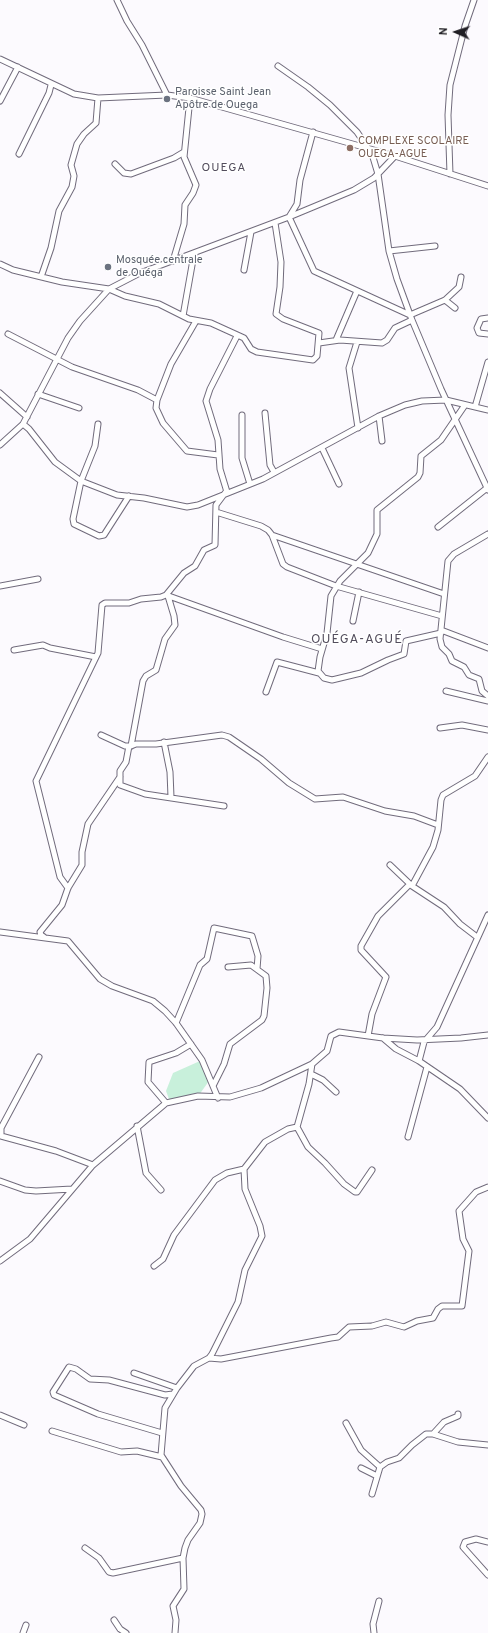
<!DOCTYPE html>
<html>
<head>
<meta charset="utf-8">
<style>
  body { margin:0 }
  #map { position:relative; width:488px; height:1633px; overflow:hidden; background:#fcfafe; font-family:Overpass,sans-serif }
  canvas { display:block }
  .north { position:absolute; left:436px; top:12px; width:40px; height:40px; -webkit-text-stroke:3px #fff; paint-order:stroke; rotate:273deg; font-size:11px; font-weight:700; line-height:16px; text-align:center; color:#201e24 }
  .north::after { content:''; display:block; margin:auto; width:14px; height:18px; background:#201e24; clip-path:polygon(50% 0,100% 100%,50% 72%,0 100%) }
</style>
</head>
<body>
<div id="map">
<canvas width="488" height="1633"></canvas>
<div class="north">N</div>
</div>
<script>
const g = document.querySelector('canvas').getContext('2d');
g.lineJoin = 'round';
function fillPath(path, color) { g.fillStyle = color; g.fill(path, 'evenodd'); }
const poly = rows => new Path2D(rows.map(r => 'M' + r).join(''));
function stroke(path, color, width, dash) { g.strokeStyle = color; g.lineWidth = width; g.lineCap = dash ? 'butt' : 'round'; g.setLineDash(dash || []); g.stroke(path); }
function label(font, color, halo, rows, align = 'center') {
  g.font = font + ' Overpass,sans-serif'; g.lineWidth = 3; g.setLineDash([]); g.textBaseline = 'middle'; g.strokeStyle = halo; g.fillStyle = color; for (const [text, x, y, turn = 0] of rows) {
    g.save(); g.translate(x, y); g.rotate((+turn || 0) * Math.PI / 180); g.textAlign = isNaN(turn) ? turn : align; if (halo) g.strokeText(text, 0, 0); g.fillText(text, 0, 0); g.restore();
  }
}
fillPath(poly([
  [200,1061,209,1081,199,1095,169,1099,166,1091,173,1073]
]), '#c8f0db');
const minor = poly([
  [117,0,127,21,142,45,167,95],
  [0,59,74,94,98,98,167,95,190,98,395,156,488,186],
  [278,66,308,87,330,105,357,132,372,154,378,174,389,251,397,279,412,320,441,389,488,490],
  [0,101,18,67],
  [313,132,300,180,297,204,289,217,314,271,410,315,445,300,459,287,461,277],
  [19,154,49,93,51,85],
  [115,164,124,173,131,174,174,158,184,152],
  [450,174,448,115,450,85,465,26,474,0],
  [389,251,435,246],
  [173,261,184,224,185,205,193,193,196,185,184,157,190,98],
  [0,264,13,270,62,282,109,289,125,296,159,304,189,319,211,323,244,338,251,349,257,352,313,360,317,356,319,333,283,319,276,314,280,287,281,262,275,223],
  [244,270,251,232],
  [41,277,51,248,59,211,72,187,74,176,71,165,77,144,84,134,96,123,98,98],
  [445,300,455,308],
  [183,316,194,254],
  [488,318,481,319,477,328,479,333,488,334],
  [196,321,171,364,157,400,156,408,163,423,187,451,218,455],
  [8,334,72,367,138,390,157,400],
  [336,340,357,291],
  [357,342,349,368,358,428],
  [319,343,340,340,382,343,387,340,395,328,412,320],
  [0,393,27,417],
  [38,394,79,408],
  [475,407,488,362],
  [265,413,270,465,274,472],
  [242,415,242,458,250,484],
  [379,416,382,441],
  [23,424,29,429,55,462,81,481,117,495,144,498,187,507,198,505,263,479,379,416,405,405,422,401,446,400,488,410],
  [98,424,95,446,81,481,73,519,74,524,99,536,104,535,129,496],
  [0,445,23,424,68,338,80,321,109,289,140,273,289,217,354,190,374,178,395,156],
  [322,448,339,484],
  [227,492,220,469,218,440,206,401,210,389,237,336],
  [216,512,261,526,268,530,272,535,283,564,287,567,336,586,442,616],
  [438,527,487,488],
  [488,534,454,554,448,561,440,639,442,647,449,654,452,661,464,667,469,675,479,679,482,691,488,696],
  [272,535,444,594],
  [0,586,38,579],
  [166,595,283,637,322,649],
  [353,621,359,592],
  [441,630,488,648],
  [441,633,406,641,404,654,388,660,361,673,332,680,324,678,318,671,320,657,327,633,331,596,340,581,368,553,377,534,377,510,418,477,420,473,421,456,441,440,465,405],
  [14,650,43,645,50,648,96,657],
  [446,691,488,701],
  [266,692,277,662,319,673],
  [440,728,462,725,488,730],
  [101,735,125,746,131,746,136,744,156,744,222,735,229,737,261,759,289,783,315,799,343,797,385,811,414,816,438,825],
  [164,742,170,772,171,797],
  [129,746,126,762,120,771,120,785,145,794,224,806],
  [131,746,143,681,146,676,156,670,165,639,175,625,174,616,168,596],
  [390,865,412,886,444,907,460,924,477,937],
  [412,886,433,847,438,830,441,800,443,795,475,776,488,757],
  [68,888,60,877,36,781,98,653,102,605,105,603,129,603,141,599,161,597,166,595,184,573,195,566,204,550,215,545,216,505,225,493],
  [0,932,68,941,100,979,112,986,153,1001,165,1011,176,1023,202,1060,218,1098],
  [44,937,41,935,40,932,62,905,68,888,82,865,82,852,88,824,120,777],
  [176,1023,200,965,207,959,214,928,252,936,258,956,257,969],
  [368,1036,372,1014,386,977,361,950,361,946,378,916,410,884],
  [383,1038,396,1049,419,1061,460,1089,488,1118],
  [39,1057,1,1128,1,1136,56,1151,93,1165],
  [419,1061,424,1042,437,1027,488,915],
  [311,1074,323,1080,336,1092],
  [213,1086,224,1064,230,1044,262,1020,264,1016,267,988,266,976,251,965,228,967],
  [166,1103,148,1082,149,1062,176,1053,191,1044],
  [137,1126,146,1173,161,1190],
  [297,1127,308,1147,325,1163,344,1184,355,1192,357,1192,372,1170],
  [408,1137,427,1067],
  [0,1181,25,1190,36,1191,72,1189],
  [0,1261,30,1239,93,1165,166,1103,198,1096,230,1097,261,1088,312,1064,327,1051,331,1036,339,1032,383,1038,417,1040,461,1038,488,1035],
  [154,1266,163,1259,174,1235,215,1180,227,1173,244,1169],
  [209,1358,221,1359,331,1338,338,1337,349,1327,372,1326,386,1322,404,1327,417,1321,433,1318,438,1309,442,1306,462,1306,469,1251,463,1239,459,1211,476,1192,488,1187],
  [134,1373,177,1388],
  [0,1415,24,1425],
  [346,1423,361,1450,380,1467],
  [52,1431,121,1452,137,1451,162,1457],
  [162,1433,98,1414,54,1395,53,1392,69,1367,76,1369,90,1379,109,1380,165,1395,173,1394],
  [433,1434,444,1422,458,1416,458,1414],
  [361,1468,377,1476],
  [372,1494,380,1467,387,1462,399,1458,412,1445,426,1434,433,1434,458,1442,488,1445],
  [488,1542,476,1539,465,1542,463,1547,488,1575],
  [85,1548,99,1558,109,1572,113,1573,183,1558],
  [114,1620,120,1629,126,1633],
  [23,1633,26,1625],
  [175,1633,176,1620,173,1606,184,1589,183,1558,185,1548,188,1540,200,1523,202,1514,201,1510,181,1486,161,1455,165,1408,177,1388,194,1366,209,1358,212,1354,238,1302,245,1270,262,1236,260,1226,245,1189,244,1169,265,1142,288,1129,297,1127,309,1084,312,1064],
  [374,1633,373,1624,379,1601]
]);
stroke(minor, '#716b7c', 7);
stroke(minor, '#fff', 5);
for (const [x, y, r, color] of [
  [167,99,4,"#6b7280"],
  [350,148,4,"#8d6e63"],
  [108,267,4,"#6b7280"]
]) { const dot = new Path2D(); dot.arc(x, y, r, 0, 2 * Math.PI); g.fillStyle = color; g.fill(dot); stroke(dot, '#fff', 1.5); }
label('11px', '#5b616d', '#fff', [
  ["Paroisse Saint Jean",175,93],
  ["Apôtre de Ouega",175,106],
  ["Mosquée centrale",116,261],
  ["de Ouéga",116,274]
], 'left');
label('11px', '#785e54', '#fff', [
  ["COMPLEXE SCOLAIRE",358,142],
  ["OUEGA-AGUE",358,155]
], 'left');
g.letterSpacing = '1px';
label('12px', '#534d5d', '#fff', [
  ["OUEGA",224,169]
]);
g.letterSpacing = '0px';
g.letterSpacing = '1px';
label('13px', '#534d5d', '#fff', [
  ["OUÉGA-AGUÉ",357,640]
]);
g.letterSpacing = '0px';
</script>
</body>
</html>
